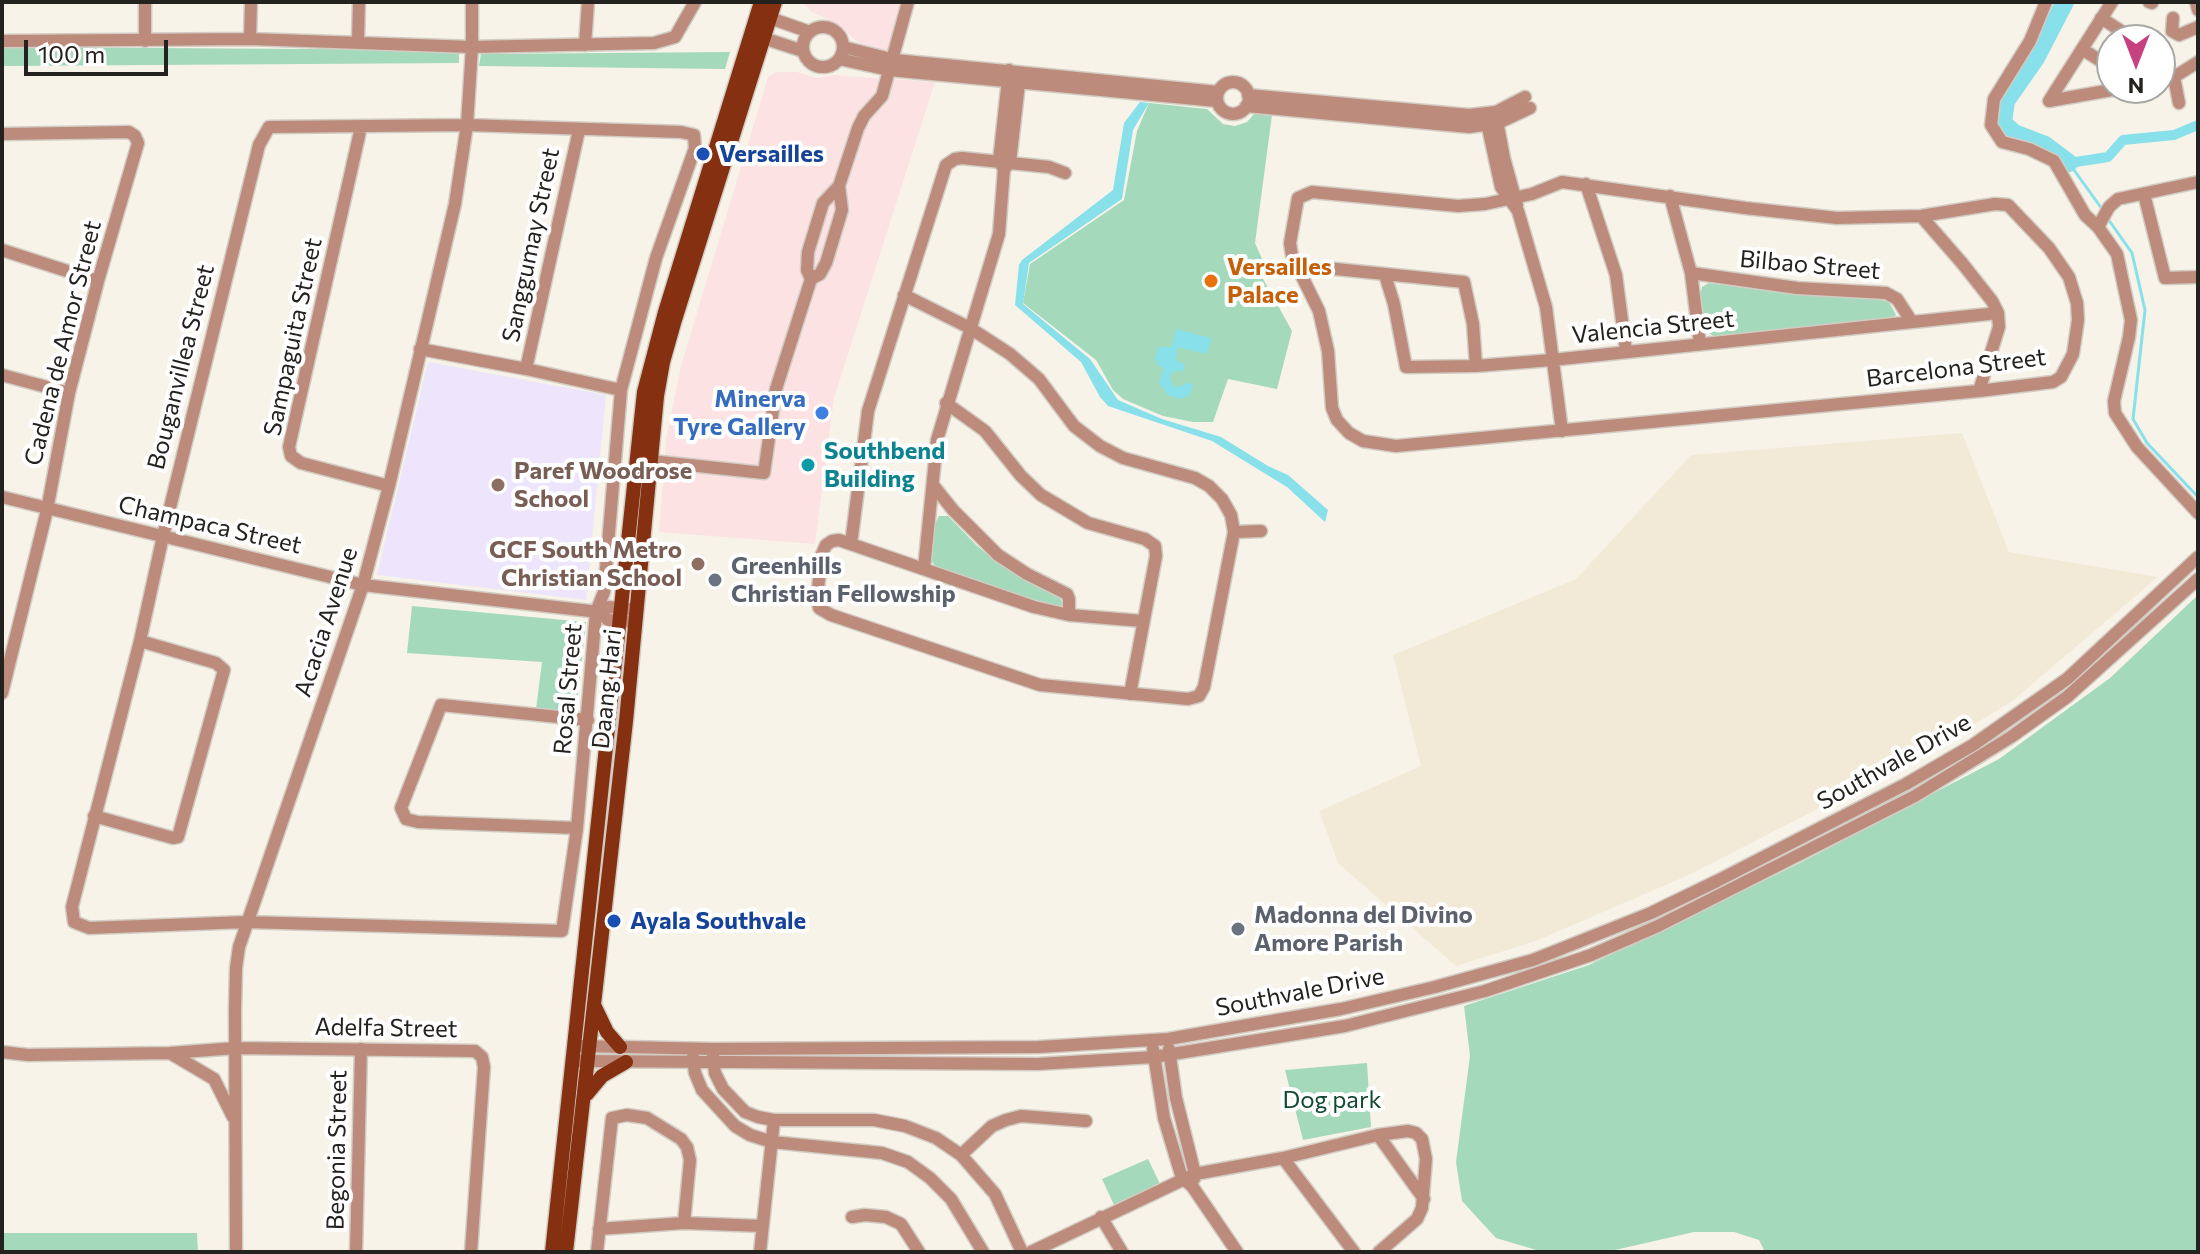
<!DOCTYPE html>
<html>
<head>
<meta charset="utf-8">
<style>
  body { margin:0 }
  #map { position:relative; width:2200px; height:1254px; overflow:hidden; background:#f8f3e8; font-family:Commissioner,sans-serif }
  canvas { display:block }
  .frame { position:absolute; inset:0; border:4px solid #24221e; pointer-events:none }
  .north { position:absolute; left:2096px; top:24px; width:80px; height:80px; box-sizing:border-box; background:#fff; border:2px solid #a7a7a5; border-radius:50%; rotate:180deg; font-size:22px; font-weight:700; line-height:32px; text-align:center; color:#24221e }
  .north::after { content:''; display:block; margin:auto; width:28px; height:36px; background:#c7407f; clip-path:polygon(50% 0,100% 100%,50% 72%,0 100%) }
  .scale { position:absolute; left:24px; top:40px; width:144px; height:36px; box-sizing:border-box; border:4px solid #24221e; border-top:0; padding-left:10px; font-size:24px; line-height:28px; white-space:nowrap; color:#24221e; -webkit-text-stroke:6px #fff; paint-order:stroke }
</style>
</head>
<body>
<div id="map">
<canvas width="2200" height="1254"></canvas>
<div class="frame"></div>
<div class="north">N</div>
<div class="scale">100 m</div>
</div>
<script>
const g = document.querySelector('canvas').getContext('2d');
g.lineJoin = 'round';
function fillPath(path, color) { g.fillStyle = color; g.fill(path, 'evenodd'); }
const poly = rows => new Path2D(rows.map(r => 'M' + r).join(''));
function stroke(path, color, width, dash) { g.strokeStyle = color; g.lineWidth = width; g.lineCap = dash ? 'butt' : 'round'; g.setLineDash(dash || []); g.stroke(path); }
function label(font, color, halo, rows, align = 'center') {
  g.font = font + ' Commissioner,sans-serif'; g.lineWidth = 8; g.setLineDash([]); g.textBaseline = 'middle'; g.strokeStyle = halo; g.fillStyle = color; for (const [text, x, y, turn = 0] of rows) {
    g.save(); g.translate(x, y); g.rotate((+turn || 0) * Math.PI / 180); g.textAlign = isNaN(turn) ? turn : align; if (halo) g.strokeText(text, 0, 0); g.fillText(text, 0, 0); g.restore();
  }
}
fillPath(poly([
  [803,2,903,2,895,37,887,52,859,43,834,22,810,11],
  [776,72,797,72,817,78,833,75,935,82,834,398,815,544,659,532,666,439,681,366,768,77]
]), '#fde2e3');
fillPath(poly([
  [1962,433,2009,552,2158,577,2011,702,1932,750,1691,874,1536,941,1456,966,1338,863,1319,811,1421,766,1393,655,1576,579,1691,455]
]), '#f2ead7');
fillPath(poly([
  [428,362,606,395,586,600,377,575]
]), '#ede5fb');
fillPath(poly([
  [2,47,459,50,459,63,2,66],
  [730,52,725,69,479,66,481,54],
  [1149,103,1207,109,1223,124,1235,126,1247,122,1255,113,1272,115,1255,243,1263,261,1262,277,1292,331,1277,389,1228,379,1213,422,1193,422,1163,416,1123,399,1113,390,1096,360,1023,303,1030,264,1124,200,1137,131],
  [1709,283,1798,295,1878,299,1889,302,1896,315,1892,319,1715,337,1704,330,1700,297,1702,287],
  [939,516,948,516,976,545,1002,566,1060,598,1063,605,1057,607,1035,601,935,566,931,560,934,525],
  [2198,595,2198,1252,1765,1252,1759,1240,1734,1232,1694,1232,1606,1252,1543,1252,1496,1238,1462,1201,1456,1162,1470,1056,1464,1006,1589,965,1796,865,1999,759,2110,678],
  [412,606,586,622,576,713,536,709,542,662,407,653],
  [1367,1063,1371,1127,1303,1140,1285,1070],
  [1148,1159,1160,1184,1114,1205,1102,1179],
  [2,1233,197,1233,198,1252,2,1252]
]), '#a4d9bb');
fillPath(poly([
  [1140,102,1149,103,1133,130,1122,199,1029,263,1023,304,1090,359,1118,400,1162,419,1221,437,1268,466,1288,475,1328,510,1325,522,1287,487,1212,441,1108,406,1100,397,1081,362,1015,305,1019,265,1022,260,1113,190,1124,123],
  [1176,329,1211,338,1207,354,1178,347,1176,360,1185,365,1183,372,1177,370,1171,374,1170,380,1173,386,1179,387,1186,383,1193,385,1190,395,1181,399,1168,395,1159,382,1164,368,1158,365,1155,358,1159,347,1172,347]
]), '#87e0ea');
stroke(poly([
  [2069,163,2102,209],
  [2108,219,2132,253,2145,310,2133,419,2147,443,2198,497]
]), '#87e0ea', 3);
stroke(poly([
  [2069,163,2108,157,2123,140,2174,135,2198,125]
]), '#87e0ea', 10);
stroke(poly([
  [2065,2,2036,58,2006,101,2003,123,2014,133,2045,145,2069,163]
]), '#87e0ea', 18);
const minor = poly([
  [2046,2,2030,41,1994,99,1991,125,2002,142,2029,149,2054,161,2085,215,2098,227,2117,254,2131,320,2129,337,2114,401,2115,413,2137,447,2198,513],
  [2149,2,2152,3],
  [2196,2,2198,10],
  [764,16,810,32],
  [2101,18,2135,40],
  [2173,18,2172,31,2179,35,2198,27],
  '803 47a20 20 0 1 1 40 0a20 20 0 1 1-40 0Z',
  [757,36,803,51],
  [250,39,251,2],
  [2,41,250,39,472,47,654,43,675,37,695,2],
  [145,41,145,2],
  [358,41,359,2],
  [585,45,588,2],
  [843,47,895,60,1218,92],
  [2082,49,2107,65],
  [839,59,889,70,1217,101],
  [2174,77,2179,103],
  [2160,81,2174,77,2198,62],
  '1217 98a16 16 0 1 1 32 0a16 16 0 1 1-32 0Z',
  [1248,95,1469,115,1496,112,1525,97],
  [2049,101,2112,2],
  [2049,101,2123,88],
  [1246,106,1469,127,1498,123,1530,108],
  [1485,114,1501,187,1518,211,1546,307,1562,431],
  [1496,115,1504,158,1517,205],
  [467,125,681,132,694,135,695,148,656,258,621,390,604,592,596,612,577,828,562,931,246,922,89,928,74,922,72,907,140,641,163,536,259,145,269,127,467,125],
  [361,127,289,447,291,456,301,463,389,486],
  [2,134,129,132,135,136,138,143,98,281,69,393,47,510,2,693],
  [1006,167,1010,162,1020,75],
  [1562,182,1745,208,1837,218,1921,216,1995,204,2008,205,2049,248,2069,277,2077,303,2078,320,2073,354,2061,377,2053,382,1979,391,1396,446,1363,441,1349,433,1337,420,1332,408,1328,351,1319,311,1292,256,1290,243,1298,198,1312,192,1458,206,1485,204,1532,194,1562,182],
  [1586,184,1616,275,1626,351],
  [2144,194,2165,278,2198,277],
  [1670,196,1691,273,1700,344],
  [1921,216,1962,263,1992,301,1998,313,1999,327,1979,391],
  [2098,227,2109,207,2118,199,2198,182],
  [2,250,98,281],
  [1296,265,1464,282,1473,324,1476,366],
  [1691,273,1797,288,1886,293,1897,299,1912,322],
  [1385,275,1394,304,1406,367,1476,366,1552,360,1998,313],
  [811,279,820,274,826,263,842,210,839,186,858,128,864,116,882,96,908,2],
  [904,295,970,328,1010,354,1039,379,1074,426,1100,446,1123,458,1195,478,1209,486,1222,499,1231,515,1234,532,1204,687,1199,696,1188,699,1040,685,831,615,819,608,817,597,822,554,826,545,832,541,839,540,1034,607,1069,615,1142,621],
  [420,349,526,369,621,390],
  [526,369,579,130],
  [2,375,69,393],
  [946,403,985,431,1021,476,1041,495,1088,523,1145,539,1155,546,1156,556,1130,694],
  [651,461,764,473,776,389,811,279,807,270,808,252,823,203,839,186],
  [933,485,953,510,998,555,1027,574,1067,594,1069,599,1069,615],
  [2,497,363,585,599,612,609,607,637,610],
  [1234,532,1261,531],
  [851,544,868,411,946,165,955,159,962,158,1049,167,1065,173],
  [924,569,937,440,999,234,1004,169,999,161,1009,70],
  [599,612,608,620,635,622],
  [94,816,173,838,178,837,224,670,216,663,140,641],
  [577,828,418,822,406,819,401,808,441,705,588,720],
  [582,1046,713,1049,1039,1047,1168,1039,1341,1009,1435,987,1533,960,1651,913,1717,881,1906,784,1973,745,2067,679,2198,557],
  [1153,1049,1164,1118,1182,1178,1192,1186,1237,1252],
  [1169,1049,1176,1098,1195,1174,1194,1179],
  [2,1052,28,1055,170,1053,236,1048,475,1051,482,1057,484,1067,471,1252],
  [170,1053,214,1079,233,1117],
  [713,1055,715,1073,723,1089,745,1112,758,1117,774,1120,874,1120,905,1126,936,1138,961,1155,995,1194,1022,1252],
  [693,1057,695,1073,702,1090,735,1126,750,1135,772,1142,882,1153,908,1162,930,1178,951,1199,983,1252],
  [578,1061,1038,1064,1154,1057,1345,1026,1485,991,1591,955,1658,926,1915,796,2011,737,2067,697,2198,579],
  [1378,1135,1424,1199],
  [961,1155,992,1126,1006,1120,1021,1116,1086,1121],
  [1283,1158,1354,1252],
  [852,1217,865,1215,886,1217,901,1224,919,1252],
  [1101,1217,1122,1252],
  [599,1229,684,1223,762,1226],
  [236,1252,235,1010,236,968,239,947,363,585,389,486,455,204,467,125,472,47,472,2],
  [356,1252,361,1049],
  [597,1252,612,1118,627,1115,647,1118,681,1139,687,1147,690,1160,684,1223],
  [760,1252,774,1120],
  [1031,1252,1195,1174,1283,1158,1378,1135,1408,1131,1416,1133,1422,1139,1426,1159,1422,1208,1417,1219,1379,1252]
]);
const major = poly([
  [595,1007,607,1032,620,1047],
  [587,1094,602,1076,626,1062],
  [552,1252,644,392,665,312,761,2],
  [566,1252,626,721,657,396,663,362,674,323,775,2]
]);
stroke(minor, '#d2cdc4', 15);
stroke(major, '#d2cdc4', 17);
stroke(minor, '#bd8b7b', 12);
stroke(major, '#853010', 14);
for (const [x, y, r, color] of [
  [703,154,8,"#1a4fb4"],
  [1211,281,8,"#e8710a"],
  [822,413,8,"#3f7fe0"],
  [808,465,8,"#0f9aa8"],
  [498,485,8,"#8d6e63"],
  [698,564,8,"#8d6e63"],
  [715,580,8,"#6b7280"],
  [614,921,8,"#1a4fb4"],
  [1238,929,8,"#6b7280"]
]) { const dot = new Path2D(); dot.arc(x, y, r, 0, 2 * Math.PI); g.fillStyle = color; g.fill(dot); stroke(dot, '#fff', 3); }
label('bold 24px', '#164399', '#fff', [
  ["Versailles",719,154],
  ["Ayala Southvale",630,921]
], 'left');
label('24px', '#24221e', '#fff', [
  ["Sanggumay Street",531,245,-78],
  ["Bilbao Street",1810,265,5],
  ["Valencia Street",1653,327,-6],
  ["Sampaguita Street",293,337,-78],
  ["Cadena de Amor Street",63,343,-76],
  ["Bouganvillea Street",181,367,-76],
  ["Barcelona Street",1956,368,-7],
  ["Champaca Street",210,525,13],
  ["Acacia Avenue",326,622,-72],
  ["Rosal Street",568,689,-85],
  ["Daang Hari",607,689,-84],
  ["Southvale Drive",1894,762,-29],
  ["Southvale Drive",1300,992,-11],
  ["Adelfa Street",386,1028,1],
  ["Begonia Street",337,1150,-89]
]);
label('bold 24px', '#c56008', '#fff', [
  ["Versailles",1227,267],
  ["Palace",1227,295]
], 'left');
label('bold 24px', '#366cbe', '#fff', [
  ["Minerva",806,399],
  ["Tyre Gallery",806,427]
], 'right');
label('bold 24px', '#0d838f', '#fff', [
  ["Southbend",824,451],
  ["Building",824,479]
], 'left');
label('bold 24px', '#785e54', '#fff', [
  ["Paref Woodrose",514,471],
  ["School",514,499],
  ["GCF South Metro",682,550,"right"],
  ["Christian School",682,578,"right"]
], 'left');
label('bold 24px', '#5b616d', '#fff', [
  ["Greenhills",731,566],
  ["Christian Fellowship",731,594],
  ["Madonna del Divino",1254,915],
  ["Amore Parish",1254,943]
], 'left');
label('24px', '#134830', '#fff', [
  ["Dog park",1332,1100]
]);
</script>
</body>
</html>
